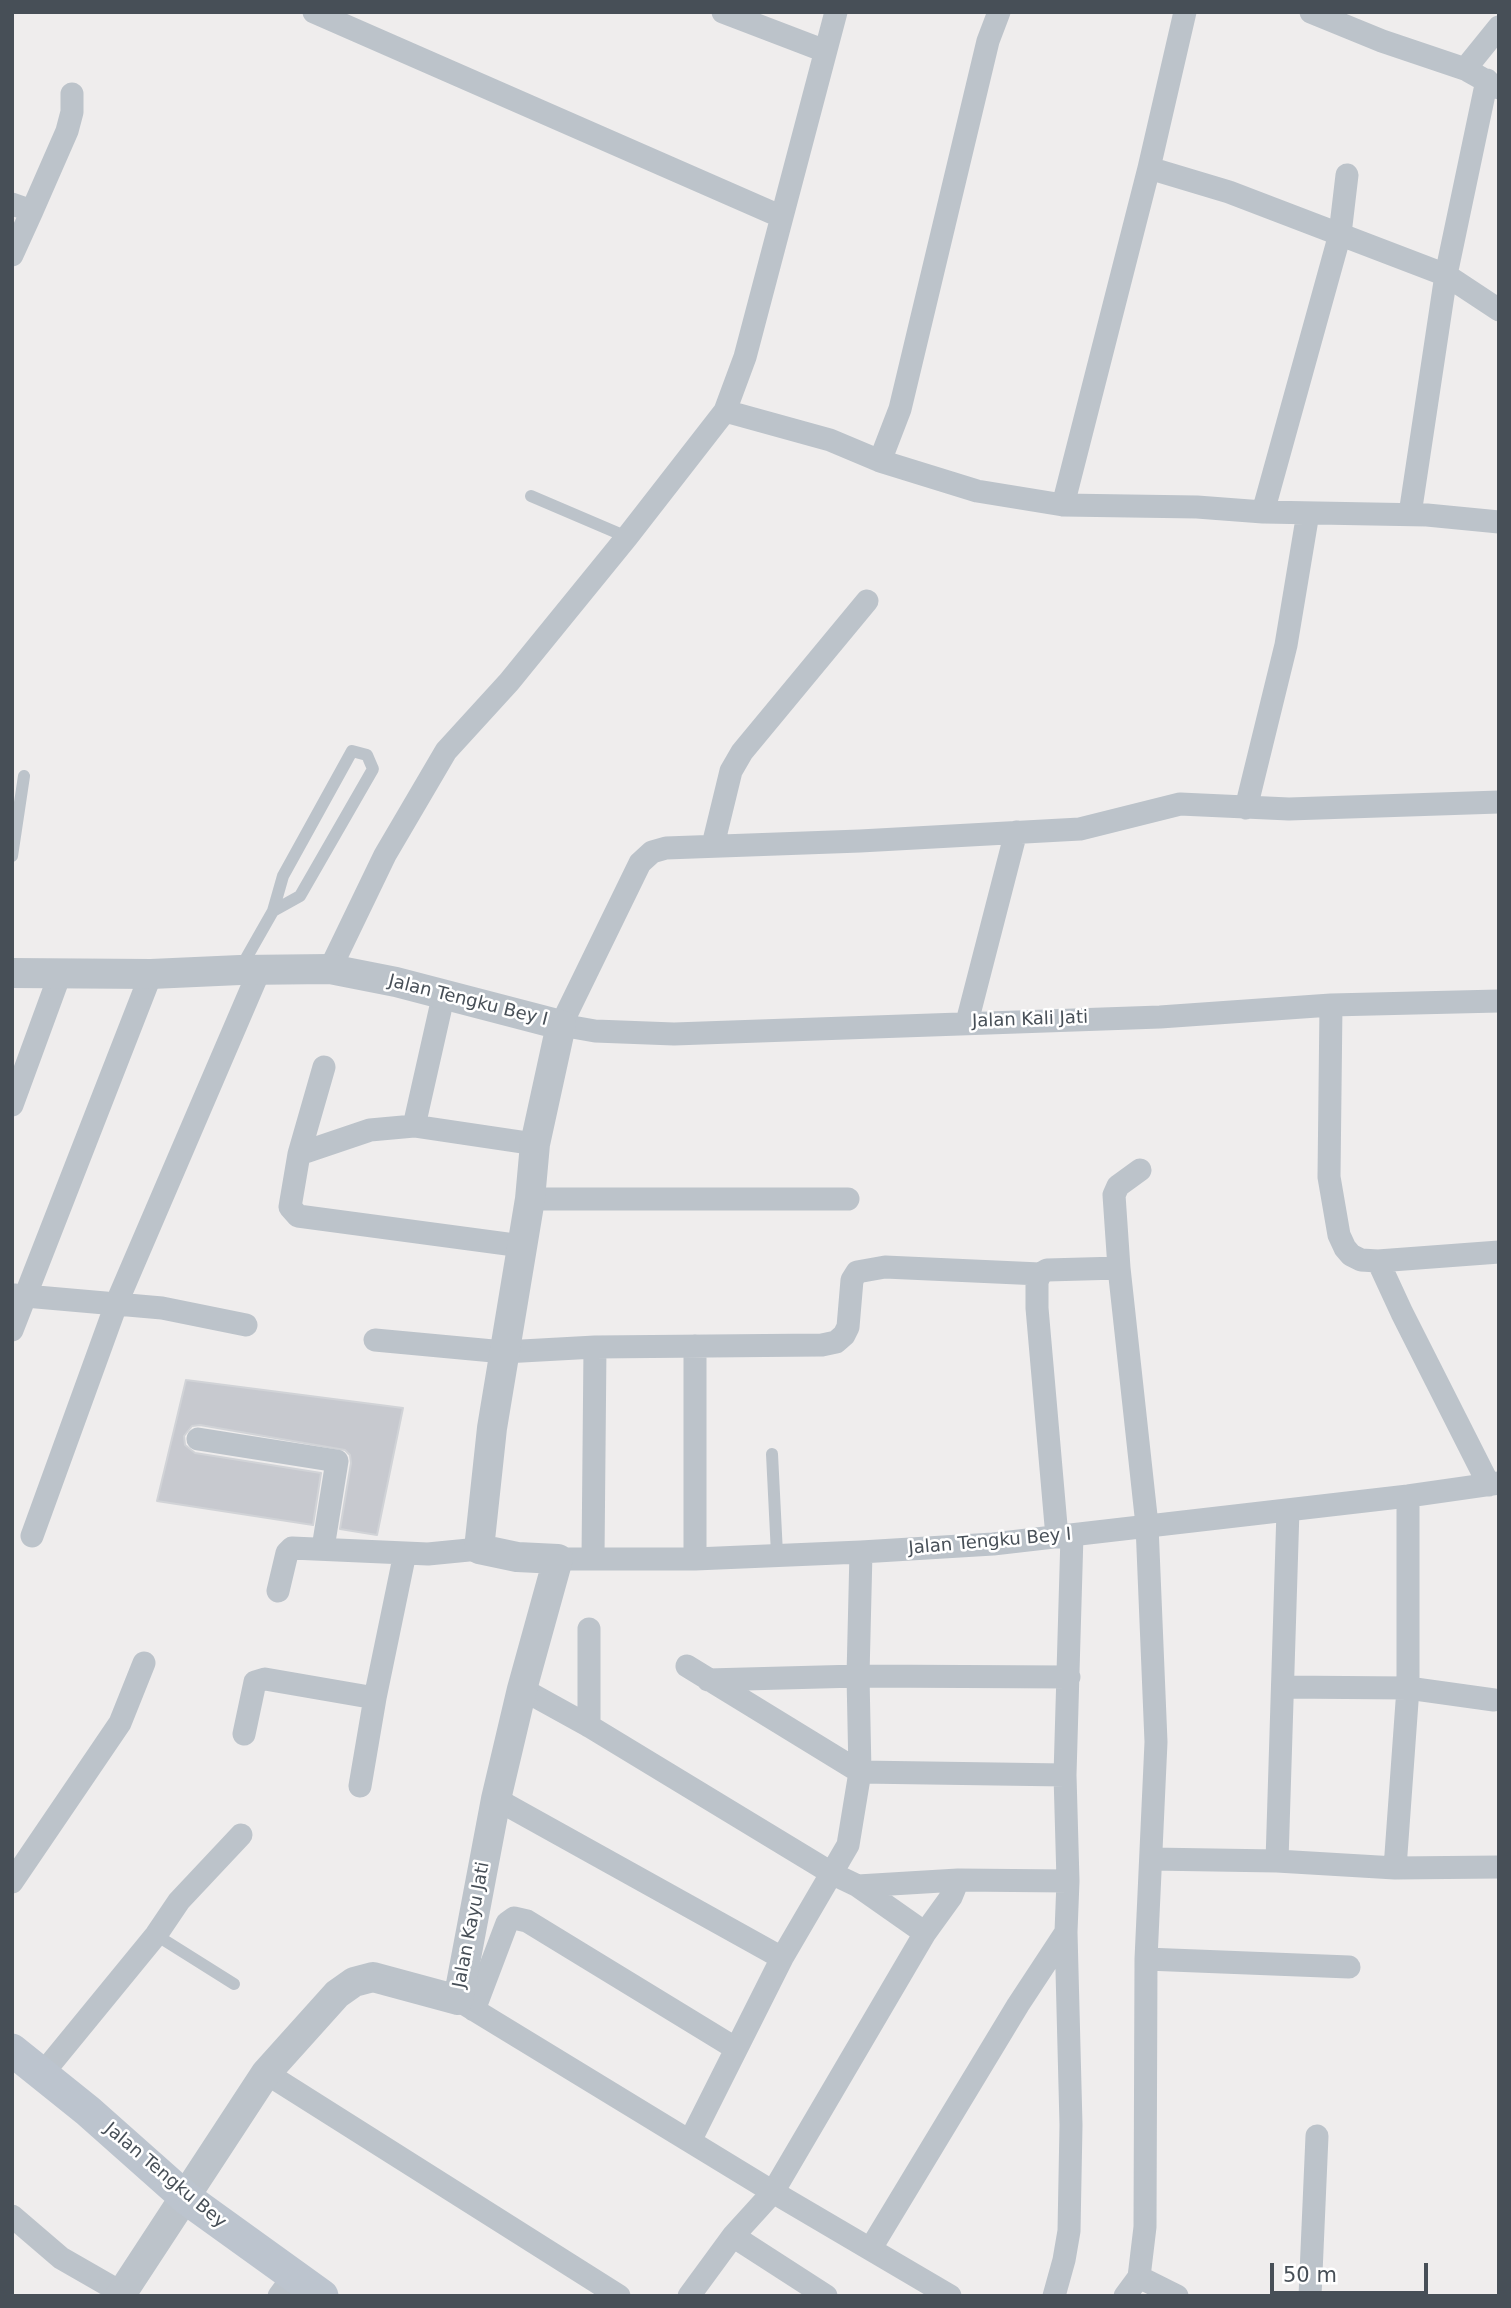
<!DOCTYPE html>
<html>
<head>
<meta charset="utf-8">
<style>
  body { margin:0 }
  #map { position:relative; width:1511px; height:2308px; overflow:hidden; background:#efeded; font-family:"DejaVu Sans",sans-serif }
  canvas { display:block }
  .frame { position:absolute; inset:0; border:14px solid #474f57; pointer-events:none }
  .scale { position:absolute; left:1270px; top:2263px; width:158px; height:32px; box-sizing:border-box; border:4px solid #474f57; border-top:0; padding-left:9px; font-size:21px; line-height:24px; white-space:nowrap; color:#474f57; -webkit-text-stroke:5px #fff; paint-order:stroke }
</style>
</head>
<body>
<div id="map">
<canvas width="1511" height="2308"></canvas>
<div class="frame"></div>
<div class="scale">50 m</div>
</div>
<script>
const g = document.querySelector('canvas').getContext('2d');
g.lineJoin = 'round';
function fillPath(path, color) { g.fillStyle = color; g.fill(path, 'evenodd'); }
const poly = rows => new Path2D(rows.map(r => 'M' + r).join(''));
function stroke(path, color, width, dash) { g.strokeStyle = color; g.lineWidth = width; g.lineCap = dash ? 'butt' : 'round'; g.setLineDash(dash || []); g.stroke(path); }
function label(font, color, halo, rows, align = 'center') {
  g.font = font + ' "DejaVu Sans",sans-serif'; g.lineWidth = 5; g.setLineDash([]); g.textBaseline = 'middle'; g.strokeStyle = halo; g.fillStyle = color; for (const [text, x, y, turn = 0] of rows) {
    g.save(); g.translate(x, y); g.rotate((+turn || 0) * Math.PI / 180); g.textAlign = isNaN(turn) ? turn : align; if (halo) g.strokeText(text, 0, 0); g.fillText(text, 0, 0); g.restore();
  }
}
const building = poly([
  [186,1380,403,1408,377,1535,340,1529,351,1463,350,1455,345,1450,200,1425,192,1426,184,1436,185,1445,195,1453,321,1473,313,1525,157,1501,186,1380]
]);
fillPath(building, '#c7c9cf');
stroke(building, '#d1d3d7', 2);
stroke(poly([
  [531,496,627,537],
  [12,856,24,776],
  [240,969,273,911,283,876,352,751,367,755,373,769,300,896,273,911],
  [772,1454,777,1554],
  [156,1935,234,1984]
]), '#bcc3ca', 12);
stroke(poly([
  [314,12,782,217],
  [723,12,825,51],
  [1311,12,1382,41,1465,69,1499,88],
  [1465,69,1499,27],
  [1149,168,1229,192,1446,275,1499,310],
  [12,204,32,211,12,255],
  [32,211,67,131,72,112,72,94],
  [725,411,830,440,880,461,977,491,1063,505,1197,507,1263,512,1427,515,1499,522],
  [880,461,900,409,988,41,999,12],
  [1063,505,1149,168,1185,12],
  [1263,512,1340,234,1347,175],
  [1410,514,1446,275,1487,80],
  [1499,802,1289,809,1180,804,1080,829,860,841,666,848,652,852,640,863,561,1025,595,1031,674,1034,1160,1017,1331,1005,1499,1001],
  [1246,808,1286,645,1308,513],
  [713,845,731,771,742,752,867,601],
  [330,969,385,855,446,751,509,682,627,537,725,411,745,357,836,12],
  [444,993,414,1126,370,1130,299,1154,290,1207,298,1216,522,1246],
  [1331,1005,1329,1177,1339,1235,1345,1248,1351,1255,1361,1260,1378,1261,1402,1313,1489,1485],
  [967,1022,1016,832],
  [12,1105,60,974],
  [414,1126,535,1144],
  [299,1154,324,1067],
  [530,1199,848,1199],
  [1378,1261,1499,1252],
  [1119,1268,1114,1195,1118,1186,1140,1170],
  [14,1295,162,1308,246,1325],
  [12,1330,151,974],
  [375,1340,504,1352,595,1347,822,1345,836,1342,844,1335,848,1327,852,1280,857,1272,885,1267,1040,1274],
  [695,1346,695,1559],
  [198,1439,337,1461,323,1548],
  [32,1536,117,1302,260,969],
  [1057,1537,1037,1308,1037,1282,1040,1274,1047,1270,1119,1268,1147,1525,1156,1742,1146,1959,1145,2227,1139,2277],
  [593,1558,595,1347],
  [558,1559,695,1559,861,1552,993,1544,1408,1496,1499,1483],
  [278,1591,287,1553,292,1548,428,1554,479,1549],
  [589,1629,589,1726],
  [687,1666,860,1772,1065,1775],
  [708,1680,858,1676,1069,1677],
  [1283,1687,1408,1688,1494,1700],
  [522,1689,589,1726,833,1874,858,1886,925,1933],
  [244,1734,255,1682,265,1679,375,1698],
  [360,1786,375,1698,405,1553],
  [496,1799,782,1958],
  [1151,1859,1277,1861,1395,1868,1499,1867],
  [1277,1861,1288,1510],
  [1395,1868,1408,1688,1408,1496],
  [12,1882,120,1723,144,1663],
  [858,1886,958,1880,1068,1881],
  [1146,1959,1349,1967],
  [458,2000,773,2192,950,2296],
  [474,2010,507,1923,514,1918,527,1921,735,2048],
  [43,2073,156,1935,179,1901,241,1835],
  [266,2073,619,2296],
  [690,2141,782,1958,848,1845,860,1772,858,1676,861,1552],
  [12,2216,61,2258,122,2293],
  [733,2236,826,2296],
  [871,2248,1018,2005,1066,1932],
  [279,2296,293,2277],
  [689,2296,733,2236,773,2192,925,1933,951,1897,958,1880],
  [1054,2296,1064,2260,1069,2231,1071,2125,1066,1932,1068,1881,1065,1775,1072,1535],
  [1125,2296,1139,2277,1177,2296],
  [1310,2296,1317,2136]
]), '#bcc3ca', 23);
stroke(poly([
  [12,973,151,974,240,970,330,969,396,982,561,1025,535,1144,530,1199,492,1428,479,1549,517,1557,558,1559,522,1689,496,1799,458,2000,373,1977,354,1982,337,1994,266,2073,120,2296]
]), '#bcc3ca', 30);
stroke(poly([
  [12,2050,88,2111,186,2198,322,2296]
]), '#bcc4ce', 33);
label('18px', '#474f57', '#fff', [
  ["Jalan Tengku Bey I",468,1001,14],
  ["Jalan Kali Jati",1030,1020,-2],
  ["Jalan Tengku Bey I",990,1542,-5],
  ["Jalan Kayu Jati",472,1925,-79],
  ["Jalan Tengku Bey",165,2176,40]
]);
</script>
</body>
</html>
